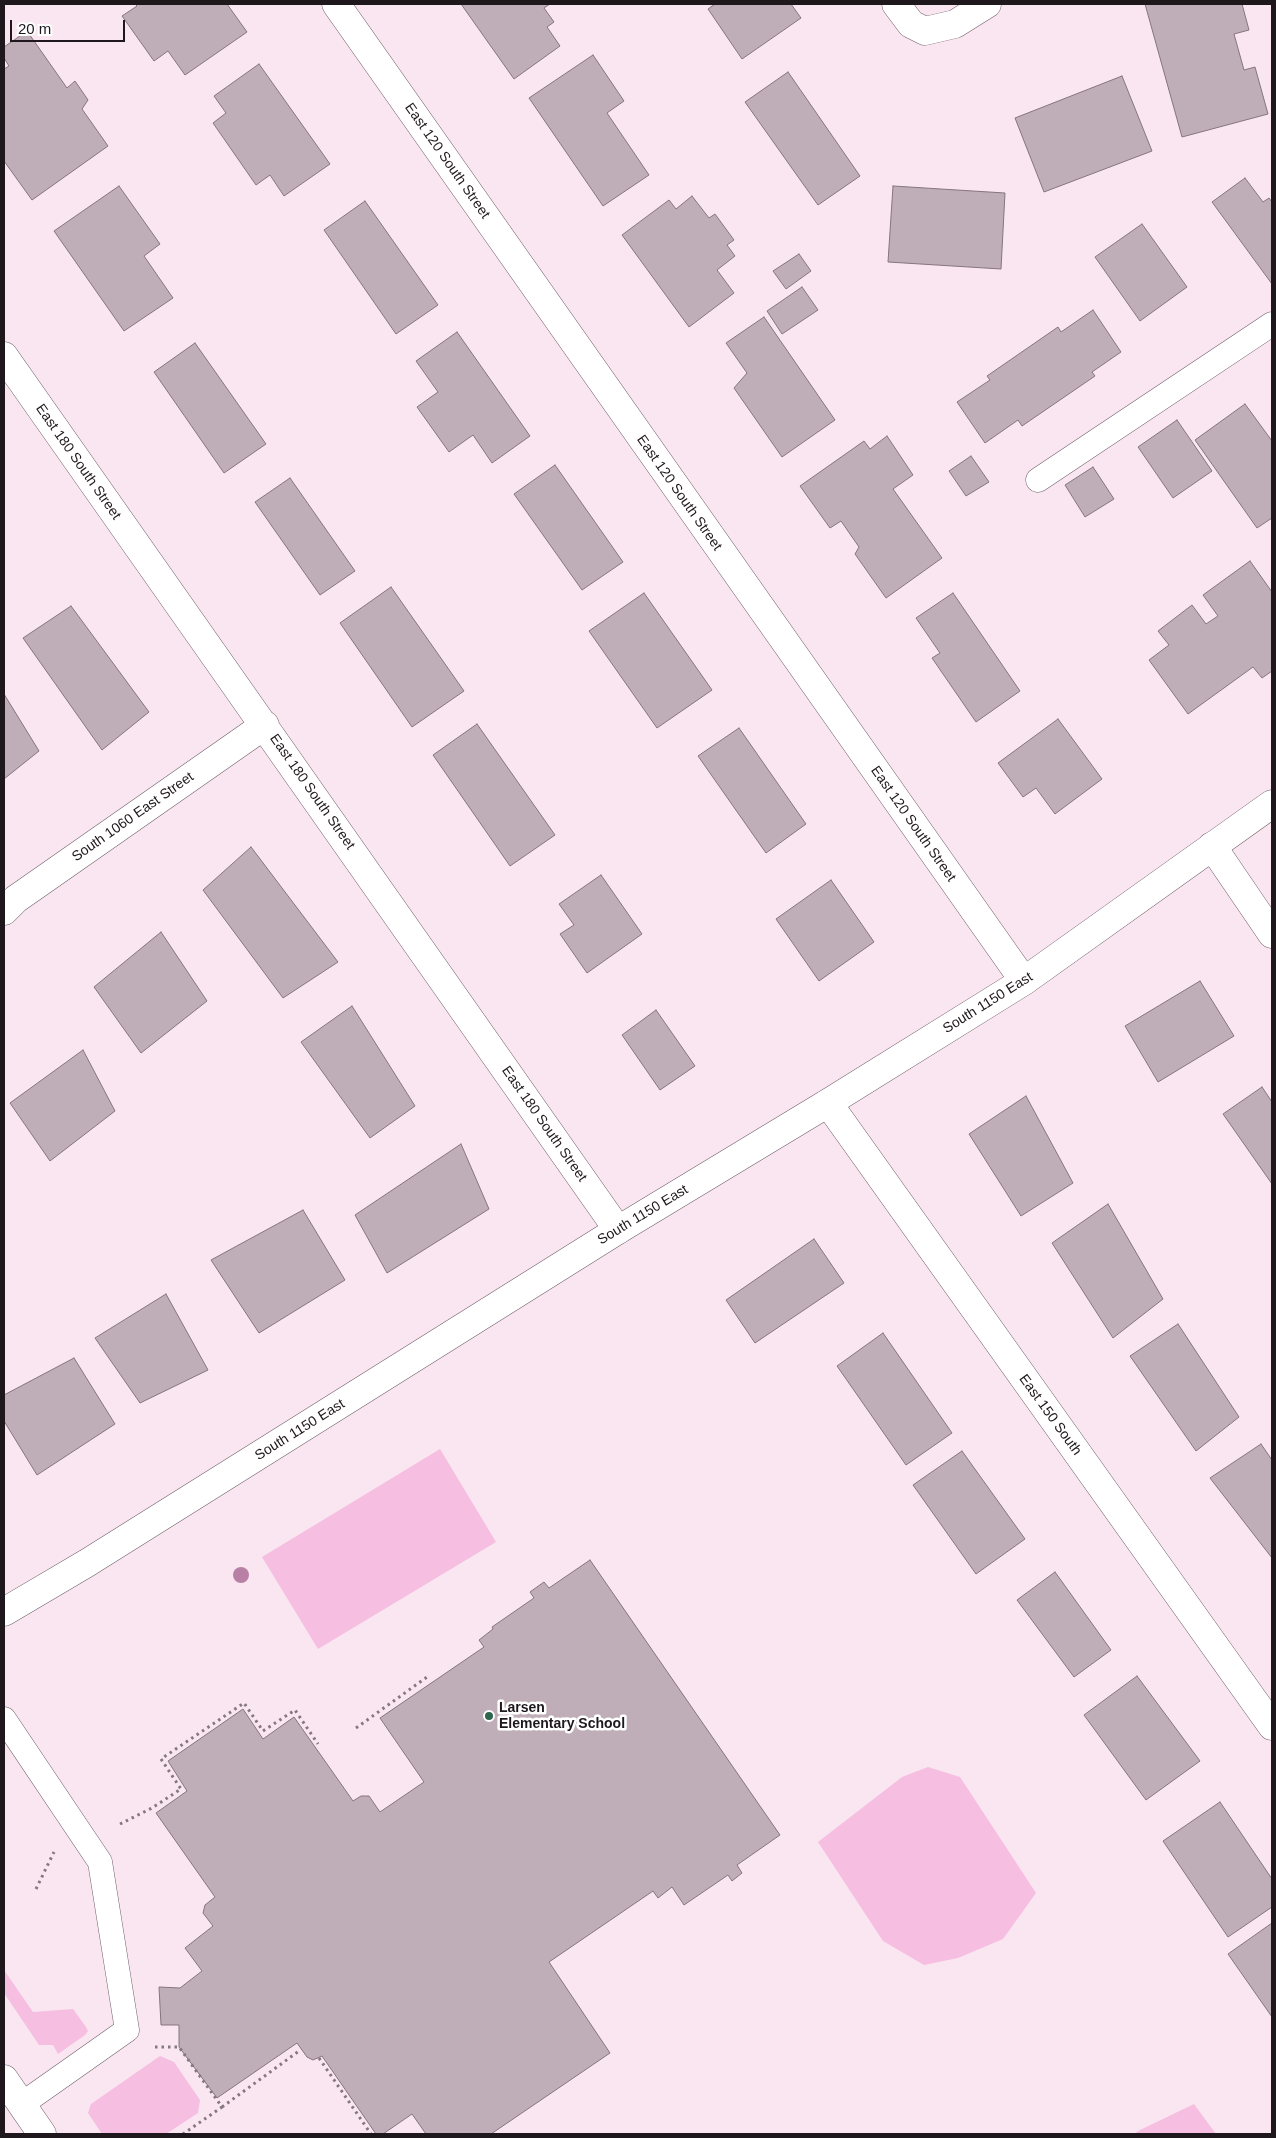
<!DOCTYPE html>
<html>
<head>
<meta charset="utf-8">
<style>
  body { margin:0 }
  #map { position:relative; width:1276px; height:2138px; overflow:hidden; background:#f9e6f1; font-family:Helvetica,sans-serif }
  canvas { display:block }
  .frame { position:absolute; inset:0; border:5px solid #1e171b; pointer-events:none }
  .scale { position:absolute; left:10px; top:20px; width:115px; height:22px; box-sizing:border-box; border:2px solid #1e171b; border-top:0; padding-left:6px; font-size:15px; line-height:18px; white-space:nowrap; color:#1e171b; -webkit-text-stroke:4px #fff; paint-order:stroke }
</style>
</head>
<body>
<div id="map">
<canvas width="1276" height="2138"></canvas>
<div class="frame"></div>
<div class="scale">20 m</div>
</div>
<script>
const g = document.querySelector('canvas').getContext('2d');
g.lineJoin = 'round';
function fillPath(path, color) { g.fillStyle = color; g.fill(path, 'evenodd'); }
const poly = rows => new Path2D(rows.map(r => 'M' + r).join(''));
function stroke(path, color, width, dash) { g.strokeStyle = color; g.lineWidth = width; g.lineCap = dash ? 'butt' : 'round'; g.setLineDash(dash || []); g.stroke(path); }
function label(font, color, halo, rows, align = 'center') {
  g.font = font + ' Helvetica,sans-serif'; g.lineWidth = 5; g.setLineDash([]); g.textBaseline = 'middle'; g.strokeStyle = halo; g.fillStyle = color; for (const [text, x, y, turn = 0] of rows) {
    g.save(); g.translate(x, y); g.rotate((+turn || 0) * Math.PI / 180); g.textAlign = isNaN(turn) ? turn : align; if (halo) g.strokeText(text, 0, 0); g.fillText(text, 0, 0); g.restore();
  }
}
fillPath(poly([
  [440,1449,496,1542,318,1649,262,1557],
  [928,1767,960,1777,1036,1893,1003,1939,958,1958,924,1965,883,1941,818,1842,902,1777],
  [4,1970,33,2012,73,2009,86,2027,88,2031,85,2035,58,2054,53,2045,39,2045,4,1993],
  [160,2056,174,2062,200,2100,198,2113,166,2134,102,2134,88,2113,91,2104],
  [1194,2104,1216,2134,1134,2134,1140,2130]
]), '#f6bee0');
const building = poly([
  [135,4,227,4,247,32,185,75,168,51,154,61,122,16,137,6,135,4],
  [461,4,550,4,544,8,554,22,547,27,560,46,514,79,461,4],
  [715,4,791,4,801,18,742,59,708,9,715,4],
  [1145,4,1242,4,1249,30,1234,34,1244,70,1255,67,1268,114,1182,137,1145,4],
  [27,31,67,88,75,81,88,100,82,109,108,146,32,200,4,161,4,69,9,66,4,58,4,47,27,31],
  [593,55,624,101,607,113,649,175,603,206,529,98,593,55],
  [259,64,330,164,284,196,270,175,256,185,213,123,226,113,214,96,259,64],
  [788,72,860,176,818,205,745,102,788,72],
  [1122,76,1152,151,1044,192,1015,118,1122,76],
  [1245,178,1263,202,1269,198,1272,202,1272,284,1212,202,1245,178],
  [119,186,160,244,144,256,173,298,124,331,54,231,119,186],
  [893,186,1005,193,1001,269,888,262,893,186],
  [692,196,709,218,715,214,734,240,727,245,735,256,717,270,734,293,689,327,622,235,669,200,676,209,692,196],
  [365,201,438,305,396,334,324,230,365,201],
  [1142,224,1187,287,1140,321,1095,257,1142,224],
  [799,254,811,271,786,289,773,271,799,254],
  [802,287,818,310,782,334,767,311,802,287],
  [1093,310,1121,352,1092,372,1095,376,1022,426,1018,420,985,443,957,402,990,380,987,376,1058,327,1061,332,1093,310],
  [764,317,835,420,782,457,734,388,747,373,726,343,764,317],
  [457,332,530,436,492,463,473,435,449,452,417,407,438,392,416,361,457,332],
  [195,343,266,444,224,473,154,372,195,343],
  [1245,404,1272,441,1272,518,1257,528,1195,440,1245,404],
  [1177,420,1212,471,1173,498,1138,447,1177,420],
  [887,436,913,475,893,489,942,558,886,598,855,554,859,547,841,521,830,528,800,486,864,441,870,449,887,436],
  [971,456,989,482,966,496,949,471,971,456],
  [555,465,623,562,582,590,514,494,555,465],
  [1093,467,1114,499,1085,517,1065,485,1093,467],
  [290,478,355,571,320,595,255,502,290,478],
  [1250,561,1272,592,1272,671,1262,678,1253,667,1188,714,1149,660,1169,645,1158,631,1192,605,1206,624,1218,616,1203,595,1250,561],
  [391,587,464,691,412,727,340,623,391,587],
  [644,593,712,690,657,728,589,631,644,593],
  [953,593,1020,691,976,722,932,658,940,653,916,618,953,593],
  [71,606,149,712,102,750,23,638,71,606],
  [4,694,39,751,4,779,4,694],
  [1058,719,1102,779,1055,814,1036,788,1023,797,998,763,1058,719],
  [477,724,555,835,510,866,433,755,477,724],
  [739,728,806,824,766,853,698,756,739,728],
  [251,847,338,962,283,998,203,890,251,847],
  [601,875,642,934,587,973,560,934,574,925,559,904,601,875],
  [831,880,874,942,819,981,776,919,831,880],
  [161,932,207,1001,141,1053,94,987,161,932],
  [1200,981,1234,1036,1158,1082,1125,1026,1200,981],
  [352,1006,415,1106,370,1138,301,1042,352,1006],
  [656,1010,695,1066,660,1090,622,1035,656,1010],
  [83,1050,115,1111,50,1161,10,1103,83,1050],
  [1262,1087,1272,1102,1272,1184,1223,1114,1262,1087],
  [1026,1096,1073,1183,1021,1216,969,1134,1026,1096],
  [461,1144,489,1209,387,1273,355,1215,461,1144],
  [1108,1204,1163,1299,1113,1338,1052,1243,1108,1204],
  [303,1210,345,1280,259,1333,211,1260,303,1210],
  [814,1239,844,1283,755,1343,726,1300,814,1239],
  [166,1294,208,1370,140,1403,95,1338,166,1294],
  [1178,1324,1239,1417,1196,1451,1130,1356,1178,1324],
  [883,1333,952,1433,906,1465,837,1366,883,1333],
  [74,1358,115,1424,37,1475,4,1421,4,1395,74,1358],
  [1261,1444,1272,1460,1272,1558,1210,1478,1261,1444],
  [962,1451,1025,1539,976,1574,913,1485,962,1451],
  [590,1560,780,1835,737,1865,742,1873,732,1881,728,1875,684,1905,672,1887,658,1898,653,1891,549,1962,610,2053,491,2134,426,2134,412,2114,383,2134,376,2134,322,2056,313,2060,307,2057,297,2043,217,2098,179,2047,179,2025,161,2025,159,1987,180,1988,202,1971,185,1948,213,1926,203,1913,205,1905,215,1897,156,1813,187,1791,168,1761,243,1709,263,1739,294,1717,353,1801,361,1796,369,1796,380,1812,424,1782,380,1718,484,1647,479,1640,493,1629,492,1627,534,1598,530,1592,544,1582,549,1588,590,1560],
  [1055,1572,1111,1650,1074,1677,1017,1600,1055,1572],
  [1137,1676,1200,1761,1146,1800,1084,1715,1137,1676],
  [1220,1802,1272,1879,1272,1907,1228,1937,1163,1841,1220,1802],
  [1272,1923,1272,2017,1228,1954,1272,1923]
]);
fillPath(building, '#bfadb8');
stroke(building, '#85747e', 1);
const lane = poly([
  [1038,480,1272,324],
  [4,1719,100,1862,127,2030,22,2104]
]);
const street = poly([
  [336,4,1024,981],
  [896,4,911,24,925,31,955,24,987,4],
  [4,356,618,1230],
  [1212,846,1272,934],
  [4,911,16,899,265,725],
  [828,1103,1272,1726],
  [4,2079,42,2134]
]);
const secondary = poly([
  [4,1612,87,1563,618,1230,828,1103,1024,981,1272,804]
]);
stroke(lane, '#6f5f68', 25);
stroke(street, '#6f5f68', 29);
stroke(secondary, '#6f5f68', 29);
stroke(poly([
  [356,1728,427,1677],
  [120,1824,152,1808,181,1789,161,1759,244,1703,263,1731,295,1710,318,1744],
  [36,1889,54,1852],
  [155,2047,179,2047,222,2107,183,2134],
  [319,2058,371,2134],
  [222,2107,299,2051]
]), '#84777e', 3, [2.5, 4]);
stroke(lane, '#fff', 24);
stroke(street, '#fff', 28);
stroke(secondary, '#fff', 28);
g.fillStyle = '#b980a6';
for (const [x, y] of [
  [241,1575]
]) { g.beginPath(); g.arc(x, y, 8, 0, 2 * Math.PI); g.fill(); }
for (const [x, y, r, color] of [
  [489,1716,5,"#2e654c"]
]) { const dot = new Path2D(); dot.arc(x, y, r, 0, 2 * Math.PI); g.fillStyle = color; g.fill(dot); stroke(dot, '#fff', 2); }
label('14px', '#1e171b', '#fff', [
  ["East 120 South Street",447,161,55],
  ["East 180 South Street",78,462,55],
  ["East 120 South Street",679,493,55],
  ["East 180 South Street",312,792,55],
  ["South 1060 East Street",133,817,-35],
  ["East 120 South Street",913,824,55],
  ["South 1150 East",988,1003,-32],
  ["East 180 South Street",544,1124,55],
  ["South 1150 East",643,1215,-31],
  ["East 150 South",1050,1415,54],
  ["South 1150 East",300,1430,-32]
]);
label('bold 14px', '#1e171b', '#fff', [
  ["Larsen",499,1708],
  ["Elementary School",499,1724]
], 'left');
</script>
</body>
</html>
